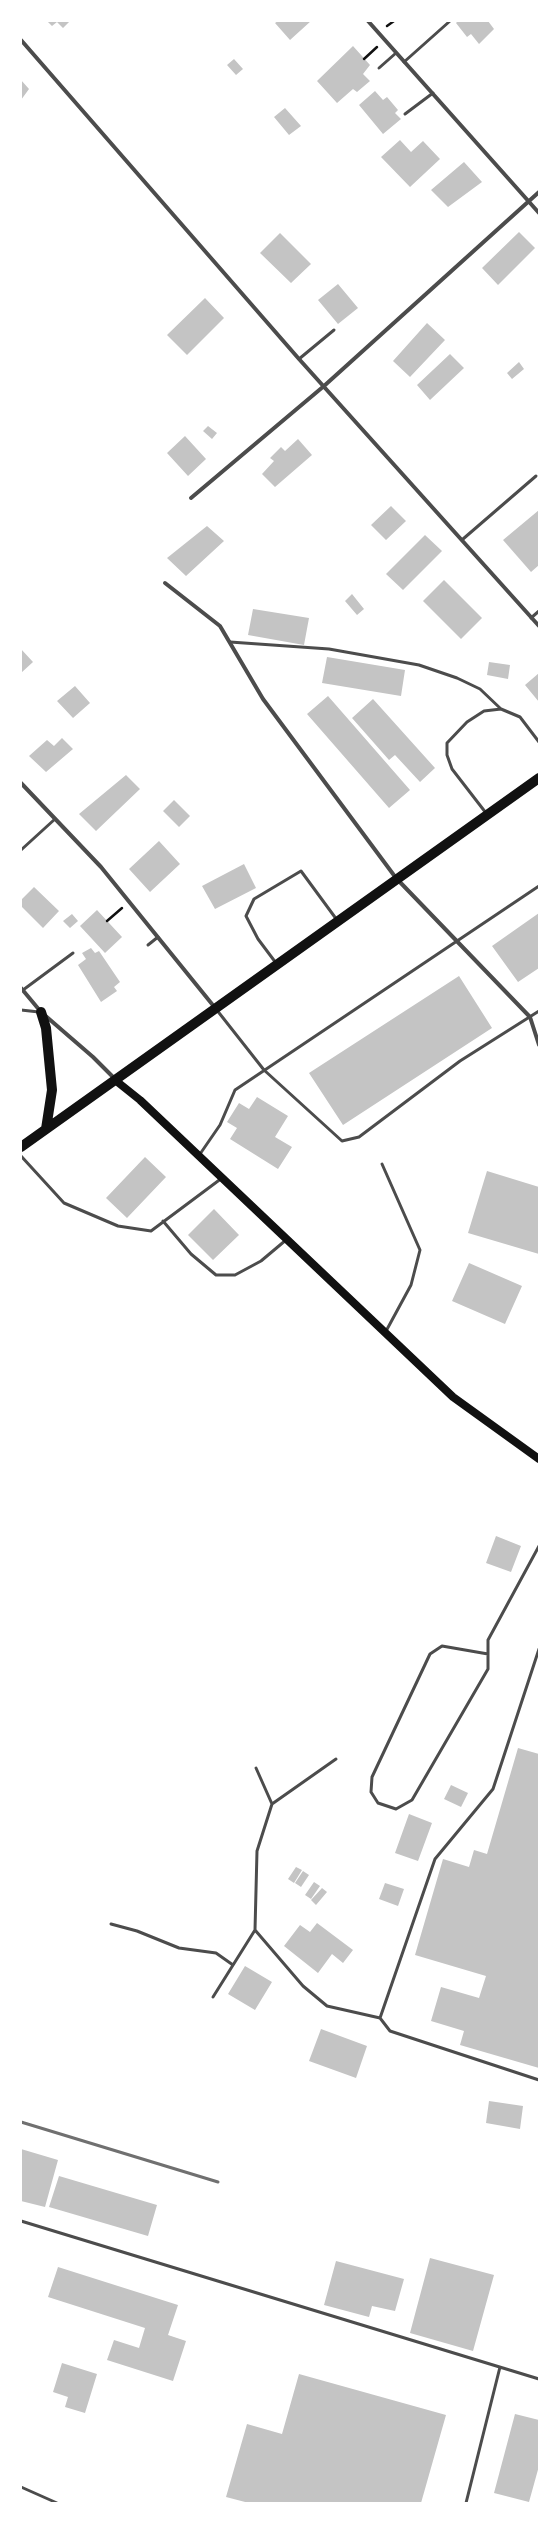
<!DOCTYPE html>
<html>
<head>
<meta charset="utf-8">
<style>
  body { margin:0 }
  #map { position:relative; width:560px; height:2524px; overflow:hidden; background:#fff; font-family:Poppins,sans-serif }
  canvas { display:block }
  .frame { position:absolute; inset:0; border:22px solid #fff; pointer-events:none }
</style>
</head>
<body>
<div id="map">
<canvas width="560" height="2524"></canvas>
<div class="frame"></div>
</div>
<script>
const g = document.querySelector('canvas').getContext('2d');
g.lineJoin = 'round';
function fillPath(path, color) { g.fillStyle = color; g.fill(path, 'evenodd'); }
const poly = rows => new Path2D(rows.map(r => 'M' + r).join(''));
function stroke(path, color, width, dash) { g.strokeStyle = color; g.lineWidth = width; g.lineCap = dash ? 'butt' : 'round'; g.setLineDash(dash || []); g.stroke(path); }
fillPath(poly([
  [47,21,70,21,63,28,57,22,52,26],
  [278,21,311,21,290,40,275,23],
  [458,21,488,21,494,29,479,44,471,34,467,37,456,23],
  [353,46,370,65,363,74,370,81,357,92,353,89,337,103,317,81],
  [234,59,243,69,236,75,227,65],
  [21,80,29,89,21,100],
  [375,91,383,100,387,97,398,110,395,113,401,119,383,134,359,105],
  [285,108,301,126,289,135,274,117],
  [400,140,411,152,423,141,440,159,410,187,381,157],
  [464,162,482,182,448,207,431,190],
  [519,232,535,248,498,285,482,268],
  [280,233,311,264,291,283,260,253],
  [338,284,358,308,338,324,318,300],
  [205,298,224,318,187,355,167,335],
  [427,323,445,340,410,377,393,361],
  [450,354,464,368,430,400,417,385],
  [519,362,524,369,512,379,507,373],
  [208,426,217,433,212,439,203,431],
  [185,436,206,459,188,476,167,453],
  [298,439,312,455,275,487,262,474,274,461,270,458,281,447,285,451],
  [391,506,406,521,386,540,371,525],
  [539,510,539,565,531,572,503,540],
  [207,526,224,541,186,576,167,558],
  [425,535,442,551,403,590,386,574],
  [444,580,482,618,461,639,423,601],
  [352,594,364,609,357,615,345,601],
  [253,609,309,618,304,645,248,635],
  [21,649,33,662,21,673],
  [327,657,405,670,401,696,322,683],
  [489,662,510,665,508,679,487,675],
  [539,673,539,702,525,685],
  [75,686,90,703,73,718,57,701],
  [328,696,410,790,389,808,307,714],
  [373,699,435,768,420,782,395,755,389,760,352,718],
  [62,738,73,749,46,772,29,756,47,740,54,746],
  [126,775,140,789,96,831,79,814],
  [174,800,190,816,179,827,163,811],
  [159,841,180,864,150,892,129,869],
  [244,864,256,888,215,909,202,886],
  [34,887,59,911,43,928,21,906,21,900],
  [97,910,122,937,105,953,80,926],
  [539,913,539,968,518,982,492,946],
  [72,914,78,921,70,928,63,921],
  [91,948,95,953,99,951,120,982,114,987,117,991,101,1002,78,965,86,959,82,953],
  [459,976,492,1028,343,1125,309,1073],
  [257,1097,288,1116,275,1137,292,1147,278,1169,230,1139,237,1128,227,1122,239,1103,249,1109],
  [145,1157,166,1177,127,1218,106,1198],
  [487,1171,539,1187,539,1254,468,1233],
  [214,1209,239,1235,213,1260,188,1235],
  [469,1263,522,1286,505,1324,452,1301],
  [496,1536,521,1546,511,1572,486,1563],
  [518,1748,539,1754,539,2068,460,2045,464,2031,431,2021,441,1987,479,1998,486,1976,415,1955,443,1859,469,1867,474,1850,487,1854],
  [451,1785,468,1793,461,1807,444,1799],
  [409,1814,432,1823,418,1861,395,1853],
  [296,1867,302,1870,294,1883,288,1879],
  [303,1871,309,1875,301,1887,295,1883],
  [314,1882,320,1886,311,1899,305,1895],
  [385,1883,404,1889,398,1906,379,1899],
  [322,1888,327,1892,316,1905,311,1900],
  [317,1923,353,1950,343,1963,332,1954,318,1973,284,1946,300,1925,310,1932],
  [245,1966,272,1982,255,2010,228,1994],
  [321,2029,367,2046,356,2078,309,2061],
  [489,2101,523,2106,520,2129,486,2123],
  [21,2149,58,2160,45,2207,21,2201],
  [59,2176,157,2205,148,2236,49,2207],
  [430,2258,494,2275,473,2351,410,2333],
  [336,2261,404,2279,395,2311,372,2306,369,2317,324,2305],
  [58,2267,178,2305,168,2335,186,2341,173,2381,107,2360,114,2340,139,2348,145,2328,48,2297],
  [62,2363,97,2374,85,2413,65,2407,68,2397,53,2392],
  [299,2374,446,2415,421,2503,249,2503,226,2497,247,2424,282,2434],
  [515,2414,539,2420,539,2466,529,2502,494,2493]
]), '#c4c4c4');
stroke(poly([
  [387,26,394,21],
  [364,59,377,47],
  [107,921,122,908]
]), '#111', 2.5);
stroke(poly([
  [404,62,450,21],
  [379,68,396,53],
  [405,114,433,93],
  [299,359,334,330],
  [463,539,536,476],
  [531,618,539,611],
  [230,642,329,649,419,665,457,678,480,689,501,709],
  [486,813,452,769,447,755,447,743,467,722,484,711,501,709,520,717,539,742],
  [21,850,55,819],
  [148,945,158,937],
  [276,963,258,939,246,916,254,899,301,871,337,920],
  [23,990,73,953],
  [216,1009,264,1070,342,1141,359,1137,460,1061,539,1011],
  [21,1010,39,1012],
  [200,1154,220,1125,235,1090,539,886],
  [21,1156,64,1203,118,1226,151,1231,222,1178],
  [382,1164,420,1250,411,1285,385,1333],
  [163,1221,191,1254,216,1275,235,1275,261,1261,286,1240],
  [539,1649,493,1789,435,1859,380,2018,390,2031,539,2080],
  [488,1654,442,1646,430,1654,372,1777,371,1792,378,1803,396,1809,412,1800,488,1669,488,1640,539,1546],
  [336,1759,272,1804,257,1851,255,1930,303,1986,327,2006,380,2018],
  [256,1768,272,1804],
  [111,1924,137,1931,179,1948,216,1953,233,1965],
  [213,1997,255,1930],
  [21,2221,539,2379],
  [21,2487,57,2503],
  [466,2503,500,2367]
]), '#4c4c4c', 3);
stroke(poly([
  [368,21,539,213],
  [21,40,299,359,539,626],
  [191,498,324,386,539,192],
  [165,583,220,626,263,699,396,878,530,1017,539,1045],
  [21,783,101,867,216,1009],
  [21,988,41,1012,93,1057,115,1079]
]), '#4c4c4c', 4);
stroke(poly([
  [115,1080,140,1100,453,1397,539,1459]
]), '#111', 8);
stroke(poly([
  [41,1012,46,1028,52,1090,46,1129],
  [21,1147,539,778]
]), '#111', 10);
stroke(poly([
  [21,2122,218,2182]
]), '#707070', 3);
</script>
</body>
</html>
